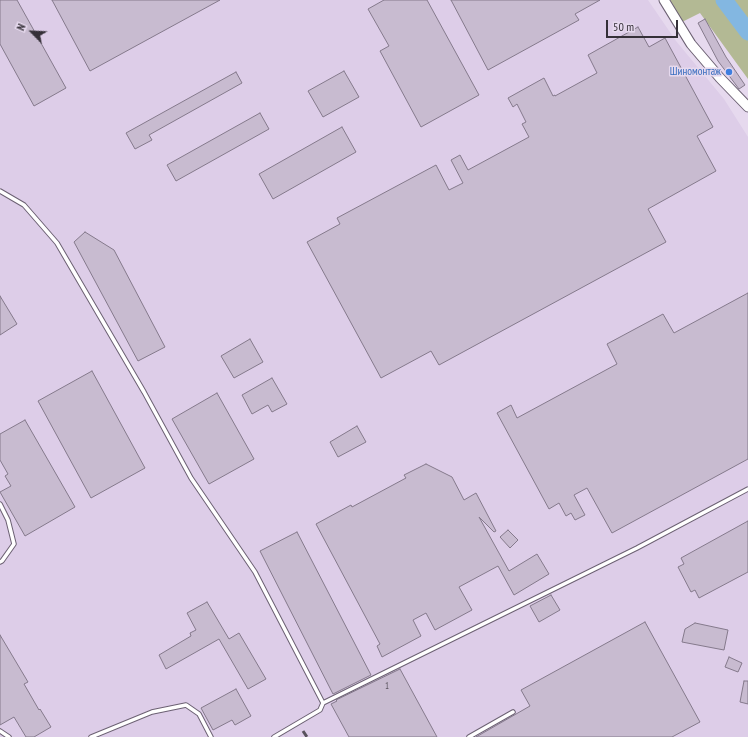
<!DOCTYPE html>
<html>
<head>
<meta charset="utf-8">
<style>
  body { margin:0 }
  #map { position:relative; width:748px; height:737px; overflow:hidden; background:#e6d9ee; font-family:"PT Sans Narrow",sans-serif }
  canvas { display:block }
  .north { position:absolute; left:12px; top:12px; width:40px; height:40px; -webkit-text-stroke:3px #e6d9ee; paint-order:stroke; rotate:294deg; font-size:11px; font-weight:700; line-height:16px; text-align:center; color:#353038 }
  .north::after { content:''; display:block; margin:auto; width:14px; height:18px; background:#353038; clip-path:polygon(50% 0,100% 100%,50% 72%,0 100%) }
  .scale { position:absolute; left:606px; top:20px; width:72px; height:18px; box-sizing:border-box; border:2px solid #353038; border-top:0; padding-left:5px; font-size:12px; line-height:14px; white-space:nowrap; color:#353038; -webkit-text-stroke:3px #e6d9ee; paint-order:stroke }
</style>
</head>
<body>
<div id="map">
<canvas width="748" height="737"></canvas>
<div class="north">N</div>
<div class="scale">50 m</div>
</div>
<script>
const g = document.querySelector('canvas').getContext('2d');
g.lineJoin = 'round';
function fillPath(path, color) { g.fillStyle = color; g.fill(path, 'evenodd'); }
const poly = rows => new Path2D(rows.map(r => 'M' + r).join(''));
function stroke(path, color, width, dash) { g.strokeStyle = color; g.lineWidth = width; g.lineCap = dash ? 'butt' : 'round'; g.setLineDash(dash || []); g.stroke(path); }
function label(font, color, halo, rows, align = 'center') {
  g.font = font + ' "PT Sans Narrow",sans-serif'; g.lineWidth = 3; g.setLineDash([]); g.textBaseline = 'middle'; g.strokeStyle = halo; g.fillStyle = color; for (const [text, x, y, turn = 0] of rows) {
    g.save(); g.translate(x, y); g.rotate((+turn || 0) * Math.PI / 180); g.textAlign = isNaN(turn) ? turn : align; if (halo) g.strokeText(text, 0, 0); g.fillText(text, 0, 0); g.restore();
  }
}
fillPath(poly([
  [0,0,648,0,676,41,724,99,748,137,748,737,0,737]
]), '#ddcde8');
fillPath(poly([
  [670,0,748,0,748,79,700,13,682,22]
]), '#b3b994');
stroke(poly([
  [724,0,748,32]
]), '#83b7e1', 17);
const building = poly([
  [0,0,17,0,66,88,34,106,0,44,0,0],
  [52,0,220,0,90,71,52,0],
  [384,0,427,0,479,95,421,127,380,51,389,46,368,9,384,0],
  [451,0,600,0,575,14,579,20,488,70,451,0],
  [705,19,726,57,745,85,739,89,718,61,698,23,705,19],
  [638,27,649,47,665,38,713,127,697,136,716,171,648,209,666,242,439,365,431,351,381,378,307,242,340,224,337,218,436,165,449,190,463,183,451,160,460,155,468,170,529,137,522,124,526,122,517,104,513,107,508,98,544,78,553,96,555,95,555,96,597,73,588,55,638,27],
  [344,71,359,97,323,117,308,91,344,71],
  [236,72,242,83,149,135,152,140,135,149,126,133,236,72],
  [260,113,269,129,176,181,167,165,260,113],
  [342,127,356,152,273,199,259,174,342,127],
  [85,232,114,250,165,347,138,361,74,242,85,232],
  [748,293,748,459,612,533,587,488,574,495,585,515,575,520,571,513,566,516,559,503,549,509,497,413,511,405,517,418,617,364,607,344,663,314,674,333,748,293],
  [0,296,17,324,0,335,0,296],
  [250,339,263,362,234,378,221,356,250,339],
  [92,371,145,468,91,498,38,401,92,371],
  [272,378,287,404,272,412,268,405,252,414,242,395,272,378],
  [217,393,254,459,209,484,172,419,217,393],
  [25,420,75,507,25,536,0,492,11,486,5,476,8,474,0,460,0,434,25,420],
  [357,426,366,442,338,457,330,442,357,426],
  [426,464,452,477,464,500,476,493,496,531,494,532,479,517,509,571,537,554,549,574,514,595,498,566,459,587,472,610,435,630,426,613,413,620,421,636,382,657,377,646,380,644,316,524,351,505,352,507,406,478,404,475,426,464],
  [748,521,748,572,699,598,695,590,691,592,678,567,684,564,681,558,748,521],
  [508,530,518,540,510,548,500,537,508,530],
  [297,532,371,675,333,694,260,551,297,532],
  [551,595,560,610,539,622,530,606,551,595],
  [207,602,229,639,239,633,266,679,248,689,219,639,166,669,159,655,191,636,190,633,196,630,187,613,207,602],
  [645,622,700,722,672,737,476,737,530,706,521,690,645,622],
  [695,623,728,630,724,650,682,642,685,629,695,623],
  [0,635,28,682,24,684,39,710,40,709,51,727,34,737,26,737,14,717,0,725,0,635],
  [729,657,742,663,738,672,725,667,729,657],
  [400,669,437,737,349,737,331,704,337,701,336,700,400,669],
  [744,681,748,681,748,704,740,702,744,681],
  [236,689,251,716,235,725,232,720,213,730,201,708,236,689]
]);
fillPath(building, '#c8bbd0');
stroke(building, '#857a8c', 1);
const service = poly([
  [0,191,24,205,57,243,144,392,191,478,255,572,323,703,637,548,748,489],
  [0,504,8,520,14,544,2,561,0,562],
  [0,731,9,737],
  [91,737,152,712,186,705,199,714,211,737],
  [274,737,320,710,323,703],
  [469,737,513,712]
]);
const tertiary = poly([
  [664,0,691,44,720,78,748,107]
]);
stroke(service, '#6c6173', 5.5);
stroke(tertiary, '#6c6173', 11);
stroke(service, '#fff', 3.5);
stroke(tertiary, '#fff', 9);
stroke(poly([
  [303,731,307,737]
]), '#58525c', 3, [7, 7]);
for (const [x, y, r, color] of [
  [729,72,4,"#3f7fe0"]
]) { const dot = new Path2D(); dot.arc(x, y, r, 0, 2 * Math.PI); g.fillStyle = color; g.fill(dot); stroke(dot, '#e6d9ee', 1.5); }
label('9px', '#5a535e', null, [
  ["1",387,686]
]);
label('11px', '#366cbe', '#e6d9ee', [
  ["Шиномонтаж",721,72]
], 'right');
</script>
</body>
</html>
